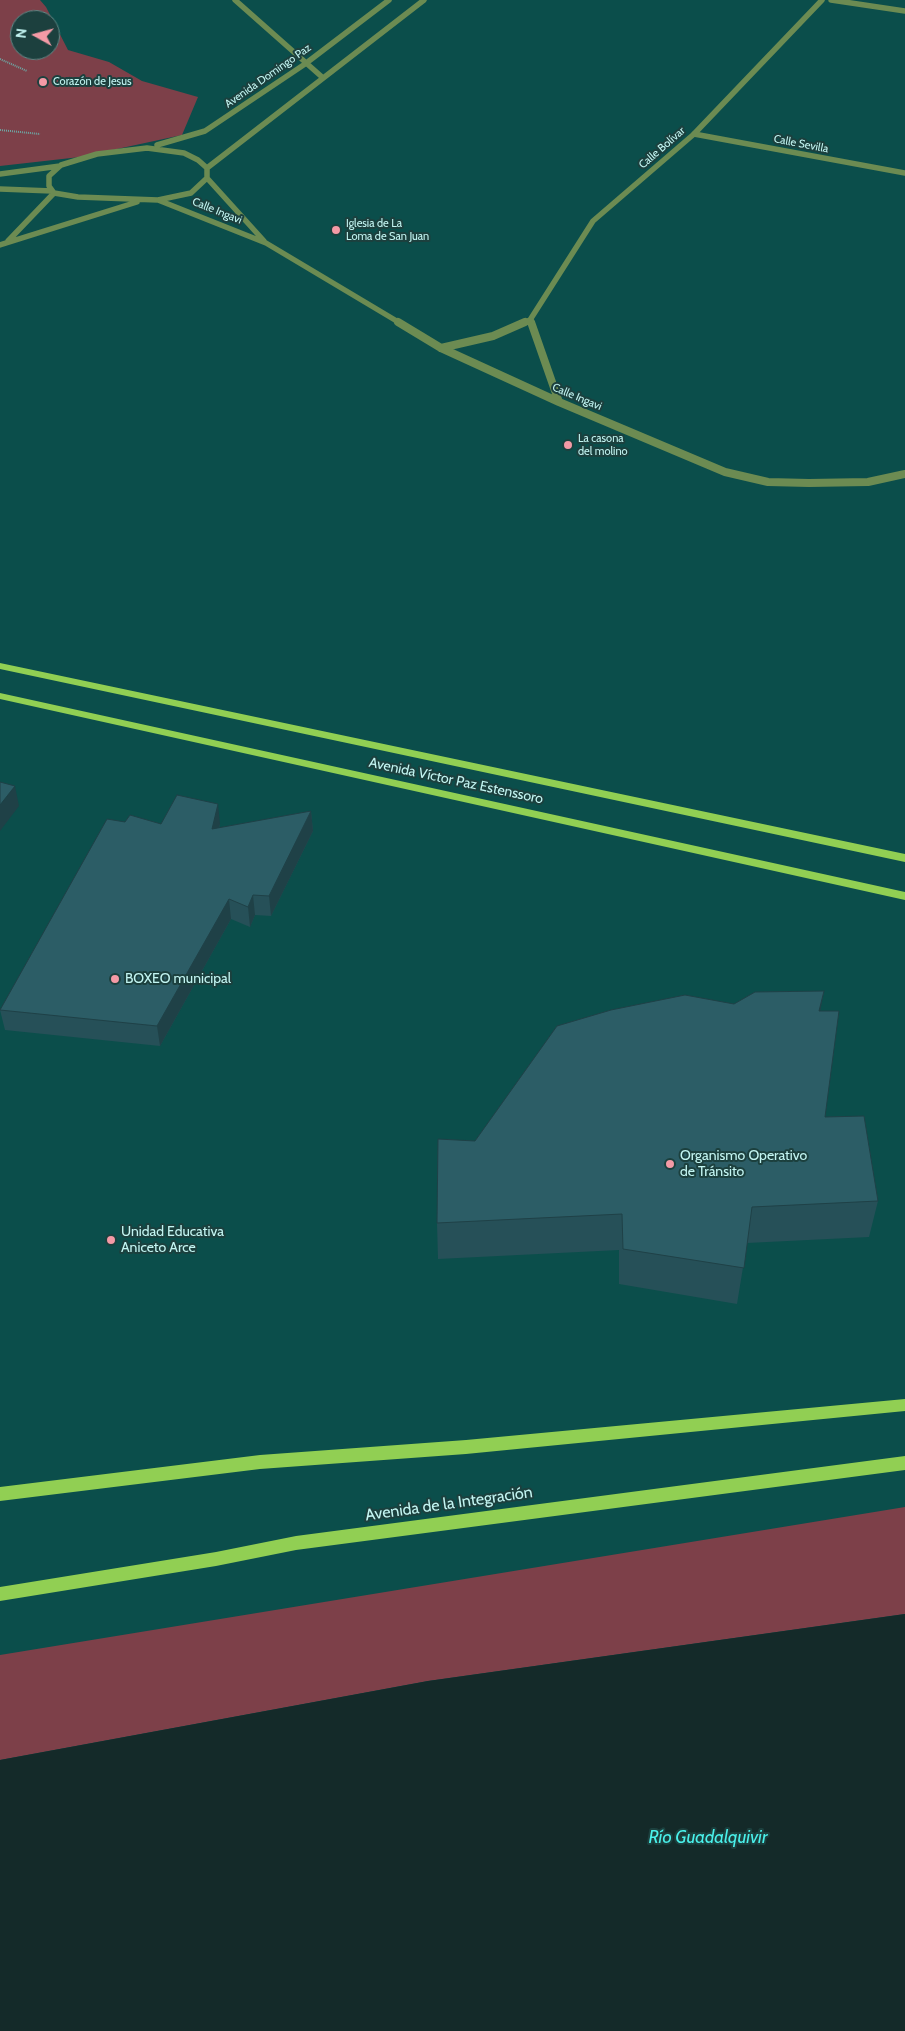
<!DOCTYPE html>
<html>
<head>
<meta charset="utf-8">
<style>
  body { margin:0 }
  #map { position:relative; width:905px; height:2031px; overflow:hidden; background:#0b4e4b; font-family:Cabin,sans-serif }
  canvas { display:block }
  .north { position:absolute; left:10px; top:10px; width:50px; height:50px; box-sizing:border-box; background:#1c403e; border:1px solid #5f8886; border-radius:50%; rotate:277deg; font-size:14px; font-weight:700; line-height:20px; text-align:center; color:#c3f5f2 }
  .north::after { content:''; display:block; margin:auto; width:18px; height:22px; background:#f49aa6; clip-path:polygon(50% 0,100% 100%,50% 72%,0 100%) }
</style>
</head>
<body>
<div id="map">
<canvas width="905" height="2031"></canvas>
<div class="north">N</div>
</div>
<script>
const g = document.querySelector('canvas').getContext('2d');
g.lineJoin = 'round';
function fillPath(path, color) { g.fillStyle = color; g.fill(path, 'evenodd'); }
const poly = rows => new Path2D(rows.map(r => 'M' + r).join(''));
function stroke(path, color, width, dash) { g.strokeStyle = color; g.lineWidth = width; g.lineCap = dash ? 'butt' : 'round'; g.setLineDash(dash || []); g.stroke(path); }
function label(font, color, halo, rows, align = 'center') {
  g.font = font + ' Cabin,sans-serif'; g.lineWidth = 4; g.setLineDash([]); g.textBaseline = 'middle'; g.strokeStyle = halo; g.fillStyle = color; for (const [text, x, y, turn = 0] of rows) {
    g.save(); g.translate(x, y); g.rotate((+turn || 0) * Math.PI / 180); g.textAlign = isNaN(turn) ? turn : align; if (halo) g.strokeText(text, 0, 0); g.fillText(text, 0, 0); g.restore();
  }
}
fillPath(poly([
  [0,0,40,0,46,7,68,50,109,62,142,81,198,97,182,135,80,157,0,166],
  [20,20,50,20,50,50,20,50],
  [905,1507,905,1614,428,1681,0,1760,0,1655]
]), '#7d4049');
fillPath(poly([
  [905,1614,905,2031,0,2031,0,1760,428,1681]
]), '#142a29');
stroke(poly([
  [0,59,27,71],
  [0,130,40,134]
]), '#6da7a4', 2, [1, 1]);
stroke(poly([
  [235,0,322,77],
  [831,0,905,11],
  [157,145,205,131,305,64,389,0],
  [147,148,184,153,198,160,207,168,207,178,191,193,158,200,78,197,54,193,49,186,49,176,61,165,97,154,147,148],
  [207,168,424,0],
  [0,174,60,166],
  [207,178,264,241],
  [0,189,52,191],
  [158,200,266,243,400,323],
  [8,241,54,193],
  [0,245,137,202],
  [530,320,593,221,694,134],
  [530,320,531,323],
  [522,323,530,320]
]), '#6c8b52', 5.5);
stroke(poly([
  [398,322,441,348,559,402,725,472,768,482,809,483,868,482,905,474],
  [531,322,559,402],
  [441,348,493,336,525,322]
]), '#6c8b52', 8);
stroke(poly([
  [694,134,905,173],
  [694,134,822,0]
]), '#6c8b52', 5.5);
fillPath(poly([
  [0,663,905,854,905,862,0,669,0,663],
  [0,693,905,892,905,900,0,699,0,693],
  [905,1399,905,1411,466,1454,260,1469,0,1501,0,1487,260,1455,466,1440,905,1399],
  [905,1456,905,1470,296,1550,216,1566,0,1601,0,1587,216,1552,296,1536,905,1456]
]), '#91cf53');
fillPath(poly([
  [311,811,313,831,271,916,255,915,250,927,231,919,160,1046,5,1030,0,1010,125,822,161,824,220,824,219,828],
  [824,991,820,1011,825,1117,878,1201,869,1237,747,1243,737,1304,619,1284,619,1250,438,1259,437,1223,475,1141,734,1004]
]), '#265058');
fillPath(poly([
  [15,786,19,806,0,831,0,805],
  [218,804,220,824,214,849,212,829],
  [311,811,313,831,271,916,269,896],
  [253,895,255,915,250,927,248,907],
  [229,899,231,919,160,1046,157,1026],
  [824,991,817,1028,819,1011]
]), '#1f4147');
const building = poly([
  [0,782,15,786,0,805,0,782],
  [177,795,218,804,212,829,311,811,269,896,253,895,248,907,229,899,157,1026,0,1010,107,819,125,822,130,815,161,824,177,795],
  [824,991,819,1011,839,1011,825,1117,864,1116,878,1201,752,1207,744,1268,623,1249,622,1214,437,1223,438,1139,475,1141,557,1026,611,1010,685,995,734,1004,755,992,824,991]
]);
fillPath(building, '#2c5d66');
stroke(building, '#1f4147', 1);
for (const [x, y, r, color] of [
  [43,82,5,"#f49aa6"],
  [336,230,5,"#f49aa6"],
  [568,445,5,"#f49aa6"],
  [115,979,5,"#f49aa6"],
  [670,1164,5,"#f49aa6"],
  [111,1240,5,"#f49aa6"]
]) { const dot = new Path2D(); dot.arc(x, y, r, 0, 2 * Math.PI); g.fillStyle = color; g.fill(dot); stroke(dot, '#1c403e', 2); }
label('11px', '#c3f5f2', '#1c403e', [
  ["Avenida Domingo Paz",268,76,-35],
  ["Calle Sevilla",801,144,11],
  ["Calle Bolívar",662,148,-41],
  ["Calle Ingavi",217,211,22],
  ["Calle Ingavi",577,397,23]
]);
label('11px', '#c3f5f2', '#1c403e', [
  ["Corazón de Jesus",53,82],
  ["Iglesia de La",346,224],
  ["Loma de San Juan",346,237],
  ["La casona",578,439],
  ["del molino",578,452]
], 'left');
label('14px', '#c3f5f2', '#1c403e', [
  ["Avenida Víctor Paz Estenssoro",456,781,12]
]);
label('14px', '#c3f5f2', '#1c403e', [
  ["BOXEO municipal",125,979],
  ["Organismo Operativo",680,1156],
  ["de Tránsito",680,1172],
  ["Unidad Educativa",121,1232],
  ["Aniceto Arce",121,1248]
], 'left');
label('16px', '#c3f5f2', '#1c403e', [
  ["Avenida de la Integración",449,1504,-8]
]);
label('italic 18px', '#4af1eb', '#1c403e', [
  ["Río Guadalquivir",708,1838]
]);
</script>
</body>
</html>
